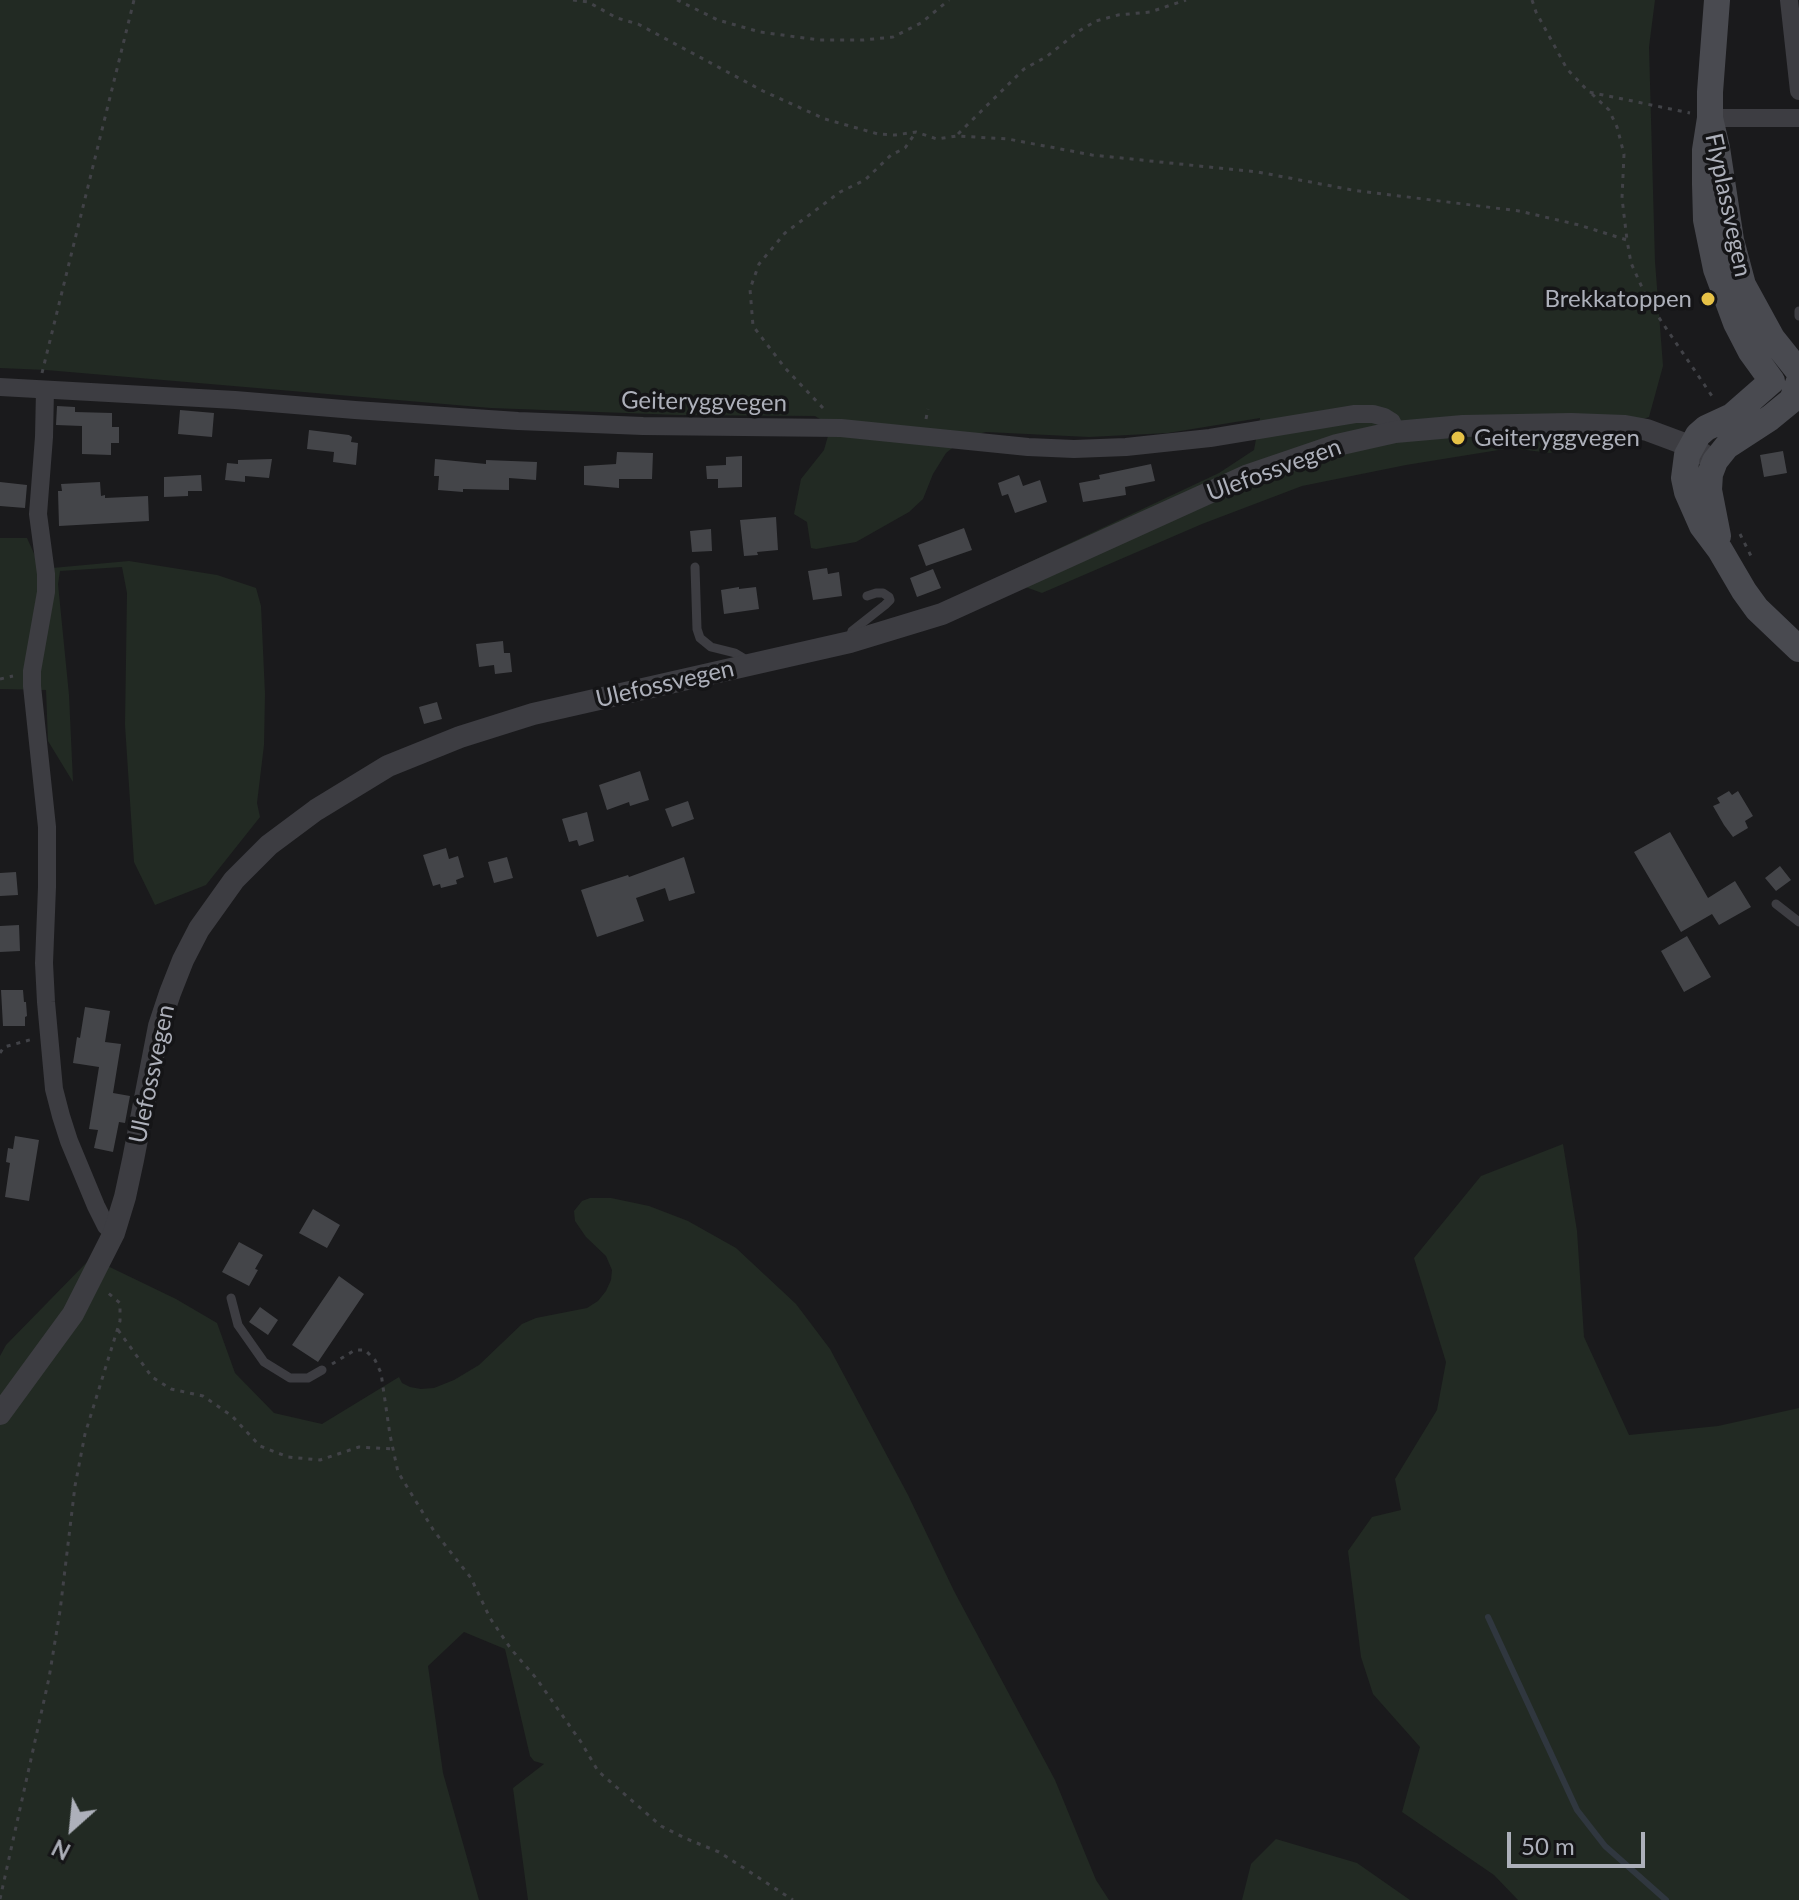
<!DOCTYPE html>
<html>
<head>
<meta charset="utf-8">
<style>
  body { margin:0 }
  #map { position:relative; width:1799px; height:1900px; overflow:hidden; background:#1a1a1c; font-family:Lato,sans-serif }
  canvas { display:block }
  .north { position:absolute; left:32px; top:1788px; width:80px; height:80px; -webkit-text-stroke:6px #151517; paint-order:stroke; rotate:207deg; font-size:22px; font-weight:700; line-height:32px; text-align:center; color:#adb0ba }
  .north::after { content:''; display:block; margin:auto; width:28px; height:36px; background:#adb0ba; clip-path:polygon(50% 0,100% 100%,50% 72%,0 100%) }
  .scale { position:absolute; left:1507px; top:1832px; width:138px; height:36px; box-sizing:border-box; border:4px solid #adb0ba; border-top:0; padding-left:10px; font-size:24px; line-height:28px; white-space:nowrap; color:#adb0ba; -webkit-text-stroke:6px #151517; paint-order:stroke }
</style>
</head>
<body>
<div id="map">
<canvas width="1799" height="1900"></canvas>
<div class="north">N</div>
<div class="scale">50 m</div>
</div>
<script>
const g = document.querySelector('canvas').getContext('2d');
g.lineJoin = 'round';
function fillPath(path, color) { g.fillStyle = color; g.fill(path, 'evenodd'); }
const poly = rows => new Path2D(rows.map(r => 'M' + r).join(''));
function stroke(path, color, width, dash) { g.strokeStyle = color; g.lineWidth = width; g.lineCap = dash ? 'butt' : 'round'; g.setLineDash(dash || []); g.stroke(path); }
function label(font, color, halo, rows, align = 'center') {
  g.font = font + ' Lato,sans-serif'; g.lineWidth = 7; g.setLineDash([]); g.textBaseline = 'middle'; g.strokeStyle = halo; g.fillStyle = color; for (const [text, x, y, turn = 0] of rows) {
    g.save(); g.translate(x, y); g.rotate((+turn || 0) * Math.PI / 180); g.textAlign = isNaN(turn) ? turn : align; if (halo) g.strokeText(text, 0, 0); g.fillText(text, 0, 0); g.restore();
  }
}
fillPath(poly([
  [0,0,1655,0,1649,47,1655,262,1663,366,1649,417,1550,453,1511,448,1406,465,1302,486,1202,524,1042,593,998,577,1219,473,1254,450,1260,418,1168,433,1089,437,986,432,966,437,946,453,933,474,923,499,909,512,856,542,816,549,811,548,807,522,794,514,801,479,824,450,828,436,825,422,815,416,679,415,491,408,46,370,0,368],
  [0,538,27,538,41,569,129,561,217,575,256,588,261,606,265,694,264,745,257,803,260,817,206,885,155,905,134,862,125,725,127,593,122,567,60,571,58,584,69,695,73,782,48,741,46,690,0,689],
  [1563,1144,1577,1231,1584,1337,1629,1435,1718,1426,1799,1408,1799,1900,1518,1900,1494,1875,1402,1812,1420,1747,1373,1694,1361,1657,1348,1551,1372,1517,1401,1510,1395,1479,1437,1410,1446,1362,1414,1258,1481,1176],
  [590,1198,611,1198,649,1206,688,1221,736,1248,796,1304,830,1349,908,1495,954,1591,1055,1780,1096,1880,1109,1900,528,1900,513,1788,544,1764,534,1761,530,1756,505,1649,464,1632,428,1666,443,1773,479,1900,0,1900,0,1356,6,1345,91,1258,176,1299,217,1323,235,1373,274,1413,322,1424,399,1377,402,1383,410,1387,421,1389,434,1388,454,1380,479,1365,522,1324,536,1318,587,1308,598,1301,606,1291,611,1280,612,1270,606,1256,586,1237,575,1221,574,1211,582,1201],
  [1276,1839,1357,1863,1410,1900,1242,1900,1251,1864]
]), '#222a23');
stroke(poly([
  [1488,1617,1577,1810,1605,1846,1666,1900]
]), '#30373f', 6);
fillPath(poly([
  [57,406,75,407,75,412,112,413,112,427,119,427,119,443,111,443,111,455,82,454,82,426,56,425],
  [180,410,214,413,212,437,178,434],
  [309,430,349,435,352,437,351,442,358,443,356,465,333,462,334,452,307,449],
  [1783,451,1787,473,1764,477,1760,455],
  [617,452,653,453,652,479,619,479,619,488,584,485,584,466,616,464],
  [742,456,742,487,718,488,718,479,707,479,706,466,726,465,726,457],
  [272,459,269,478,245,476,245,482,225,480,227,463,238,464,238,460],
  [435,459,486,464,486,460,537,462,536,480,509,478,509,490,463,489,463,492,438,490,439,476,434,476],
  [1151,464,1155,481,1125,487,1126,495,1083,502,1079,483,1100,479,1099,475],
  [201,475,202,491,188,491,188,496,164,497,164,477],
  [1019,475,1023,486,1040,480,1047,502,1015,513,1008,494,1002,496,998,483],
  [0,482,27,485,25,508,0,506],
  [100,482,101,496,105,495,105,498,148,496,149,521,59,526,58,491,62,491,61,484],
  [776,517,778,550,757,552,758,555,744,556,740,520],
  [964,528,972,550,926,566,918,545],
  [711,529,712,551,692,552,690,531],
  [827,568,828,574,839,572,842,596,813,600,808,571],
  [933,569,941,588,917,597,910,578],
  [739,587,739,589,756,587,759,609,724,614,721,590],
  [503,641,504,653,510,653,512,672,495,674,494,665,479,667,476,644],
  [437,702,442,719,424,724,419,707],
  [640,771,649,800,630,806,629,802,607,810,599,785],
  [1729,791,1732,795,1738,791,1753,816,1745,821,1748,828,1733,837,1724,825,1713,806,1720,803,1717,798],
  [688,801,694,819,672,827,665,809],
  [587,812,594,841,579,846,577,840,569,842,562,819],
  [1670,832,1708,898,1735,881,1751,907,1719,925,1712,914,1681,932,1634,852],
  [446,848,449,859,458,856,464,877,456,880,457,884,441,888,440,884,433,886,423,855],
  [507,857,513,878,494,883,488,862],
  [684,857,695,893,669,901,665,888,636,898,644,921,597,937,581,890,628,875,629,877],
  [1780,866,1791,880,1776,891,1765,878],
  [16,872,18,895,0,896,0,873],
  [19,925,20,951,0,952,0,926],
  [1687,936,1711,977,1684,992,1661,951],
  [1,990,23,990,24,1002,26,1002,27,1016,25,1017,25,1026,3,1026],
  [85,1007,110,1011,105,1042,121,1044,113,1093,130,1096,125,1123,119,1122,113,1152,94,1148,98,1130,89,1129,99,1067,73,1063,77,1037,80,1038],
  [15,1136,39,1140,29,1201,5,1197,10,1163,6,1162,8,1148,13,1149],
  [313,1209,340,1225,327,1248,299,1233],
  [239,1242,263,1255,255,1269,258,1270,249,1286,222,1272],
  [339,1276,364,1294,318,1362,292,1345],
  [260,1307,278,1320,268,1335,249,1322]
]), '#444549');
stroke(poly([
  [573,0,588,2,617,18,638,24,763,91,825,119,878,134,895,135,916,132,937,139,957,136,1008,139,1092,155,1258,172,1352,190,1519,211,1579,225,1627,240,1631,263,1649,303,1714,399],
  [677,0,718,20,760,32,819,40,864,40,893,37,921,23,949,0],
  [1532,0,1536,12,1567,69,1589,92,1690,113],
  [1592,94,1609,110,1617,127,1624,154,1622,198,1627,240],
  [958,134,1024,69,1046,57,1079,31,1096,21,1118,15,1150,12,1186,0],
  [42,373,134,0],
  [823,408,785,368,753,326,750,289,759,264,785,233,840,192,865,180,891,155,905,148,916,132],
  [926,419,928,409],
  [1740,534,1751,556],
  [0,679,13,676],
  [0,1053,4,1047,33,1039],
  [118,1330,152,1377,171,1389,203,1396,232,1416,260,1446,288,1457,320,1460,359,1447,393,1449],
  [332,1364,355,1350,365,1350,375,1360,381,1373,390,1435,398,1472,434,1531,471,1578,490,1618,511,1649,536,1678,581,1742,598,1771,661,1826,687,1839,719,1852,793,1900],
  [0,1899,49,1678,60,1611,75,1486,85,1434,120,1321,120,1303,107,1292]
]), '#414247', 3, [4, 6]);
stroke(poly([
  [1799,316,1799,311],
  [695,567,697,629,700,638,711,647,735,653,750,662],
  [850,638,852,631,885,605,890,600,889,597,883,593,876,593,867,596],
  [1776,904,1799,922],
  [231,1298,238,1325,264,1362,290,1378,308,1378,322,1370]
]), '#3d3d42', 9);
stroke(poly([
  [1789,0,1799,91],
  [1710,118,1799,118],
  [0,387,235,400,355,410,518,421,643,426,841,428,1028,447,1074,449,1126,447,1210,438,1355,414,1373,414,1384,417,1392,422,1395,432],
  [45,390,44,437,38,514,46,574,46,592,32,671,32,686,47,827,47,887,44,963,46,1002,54,1089,61,1116,69,1141,96,1206,106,1226,114,1233]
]), '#3d3d42', 18);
stroke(poly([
  [0,1414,73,1314,114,1233,125,1197,133,1160,159,1026,170,993,183,960,199,929,234,880,269,845,316,810,388,766,460,737,533,714,850,642,942,614,1246,476,1337,445,1395,432,1463,426,1571,424,1625,426,1647,430,1690,446,1703,454]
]), '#3d3d42', 22);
stroke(poly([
  [1710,118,1710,92,1717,0],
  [1799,372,1772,338,1743,285,1731,240,1717,148,1710,118,1705,150,1705,184,1706,220,1716,269,1736,323,1751,352,1772,381,1732,416,1706,428,1698,435,1687,455,1684,478,1687,492,1702,526,1720,550,1744,591,1757,609,1799,649],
  [1718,536,1709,490,1710,474,1715,461,1727,446,1770,418,1792,400,1799,381]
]), '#494a50', 26);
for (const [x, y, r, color] of [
  [1708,299,8,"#e7c247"],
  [1458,438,8,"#e7c247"]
]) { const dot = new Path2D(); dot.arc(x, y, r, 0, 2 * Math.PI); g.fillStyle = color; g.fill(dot); stroke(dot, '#151517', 3); }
label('24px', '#adb0ba', '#151517', [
  ["Flyplassvegen",1728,205,78],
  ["Geiteryggvegen",704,402,1],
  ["Ulefossvegen",1274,470,-20],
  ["Ulefossvegen",665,684,-13],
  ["Ulefossvegen",152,1074,-78]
]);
label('24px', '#adb0ba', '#151517', [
  ["Brekkatoppen",1692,299],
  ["Geiteryggvegen",1474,438,"left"]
], 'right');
</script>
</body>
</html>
